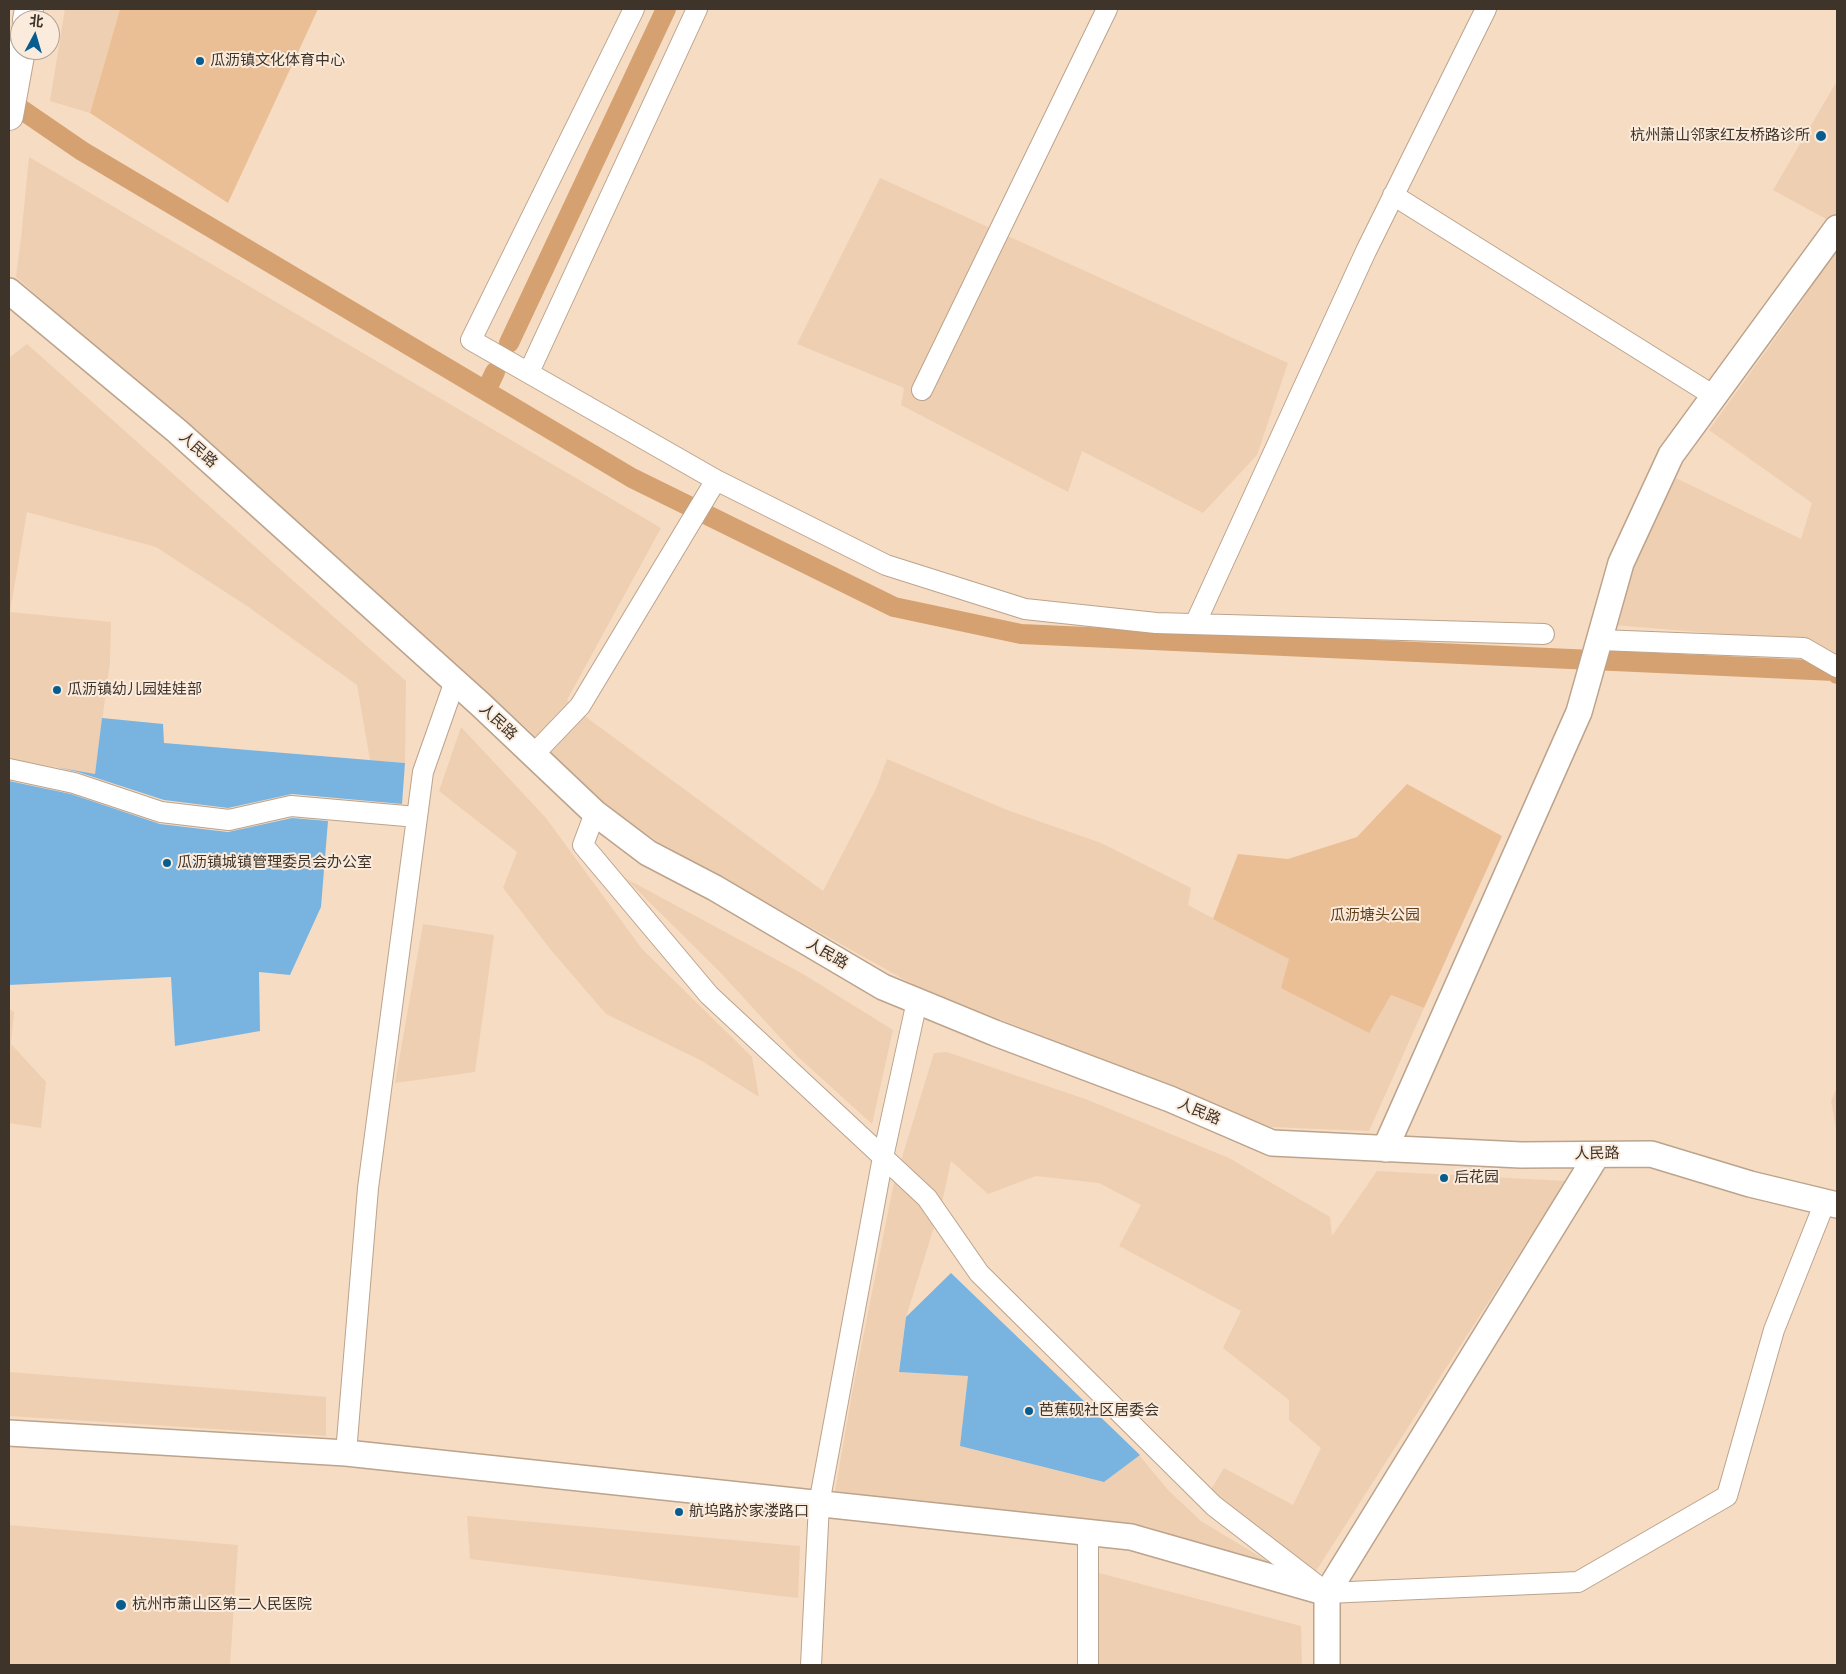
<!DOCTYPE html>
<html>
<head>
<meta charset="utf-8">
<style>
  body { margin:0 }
  #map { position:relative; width:1846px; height:1674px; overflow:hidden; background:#f6dcc3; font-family:Manrope,"Noto Sans SC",sans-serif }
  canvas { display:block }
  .frame { position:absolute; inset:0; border:10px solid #3e342a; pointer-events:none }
  .north { position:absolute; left:10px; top:10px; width:50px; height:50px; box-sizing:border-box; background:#fbebdc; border:1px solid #afa295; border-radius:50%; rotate:6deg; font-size:14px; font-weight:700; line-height:20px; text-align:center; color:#3e342a }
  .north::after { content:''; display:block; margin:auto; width:18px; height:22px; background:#075d8f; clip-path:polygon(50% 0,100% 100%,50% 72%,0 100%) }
</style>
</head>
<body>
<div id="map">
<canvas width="1846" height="1674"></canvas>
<div class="frame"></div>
<div class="north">北</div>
</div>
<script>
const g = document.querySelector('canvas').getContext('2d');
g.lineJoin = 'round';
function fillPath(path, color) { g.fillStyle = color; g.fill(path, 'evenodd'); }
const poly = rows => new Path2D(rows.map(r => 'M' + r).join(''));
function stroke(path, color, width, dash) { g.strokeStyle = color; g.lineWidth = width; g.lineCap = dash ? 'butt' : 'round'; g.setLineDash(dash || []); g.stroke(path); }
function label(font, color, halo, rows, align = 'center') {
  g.font = font + ' Manrope,"Noto Sans SC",sans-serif'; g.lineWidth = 4; g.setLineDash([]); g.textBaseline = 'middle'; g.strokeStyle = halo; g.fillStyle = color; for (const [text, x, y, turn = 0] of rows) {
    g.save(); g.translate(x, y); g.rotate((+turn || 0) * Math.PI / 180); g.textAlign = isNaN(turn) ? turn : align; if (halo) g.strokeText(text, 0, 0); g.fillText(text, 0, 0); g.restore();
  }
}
fillPath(poly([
  [65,9,120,9,90,113,50,101],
  [1837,81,1837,225,1773,190],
  [29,157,661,528,567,700,590,720,823,891,876,789,887,759,1007,810,1101,843,1191,888,1188,905,1290,959,1368,1033,1391,995,1424,1008,1369,1131,1270,1127,914,985,658,842,599,801,530,731,16,277,21,238],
  [880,178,1288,363,1257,455,1203,513,1082,451,1068,492,901,405,904,388,797,344],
  [1837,245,1837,660,1746,636,1614,625,1636,554,1676,478,1801,539,1812,503,1709,430,1800,304],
  [27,344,406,681,405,763,370,760,357,685,247,606,156,547,27,512,10,612,111,622,110,662,95,774,9,759,9,358],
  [461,727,546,818,642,949,752,1057,759,1097,702,1061,606,1014,551,950,503,888,517,852,439,791],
  [625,878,803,974,893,1030,872,1124,797,1056,720,972],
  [423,924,494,935,475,1072,395,1083],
  [9,1009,14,1012,11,1044,46,1082,41,1128,9,1123],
  [947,1052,1088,1100,1229,1158,1330,1217,1332,1236,1377,1171,1566,1181,1316,1571,1210,1491,1224,1468,1293,1505,1321,1448,1289,1420,1289,1400,1223,1348,1241,1311,1119,1246,1141,1205,1099,1183,1036,1176,988,1194,951,1161,943,1198,906,1317,898,1377,899,1372,968,1376,961,1446,1104,1482,1139,1455,1168,1490,1201,1521,1287,1573,1145,1526,975,1510,835,1491,853,1388,893,1187,934,1053],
  [1837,1087,1837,1134,1831,1101],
  [9,1372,326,1397,326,1436,9,1416],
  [467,1516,800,1546,798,1598,470,1559],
  [9,1525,238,1545,230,1665,9,1665],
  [1099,1573,1301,1626,1302,1665,1098,1665]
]), '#efcfb1');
fillPath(poly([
  [120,9,318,9,228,203,90,113],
  [1407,784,1502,836,1424,1008,1391,995,1369,1033,1281,988,1289,959,1213,919,1238,854,1288,859,1357,837]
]), '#ebbf95');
stroke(poly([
  [9,101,82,151,632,478,894,607,1021,634,1834,671,1837,674],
  [509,343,666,9],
  [486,391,495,372]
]), '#d5a170', 20);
fillPath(poly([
  [102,718,163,724,164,743,405,763,402,804,292,794,228,808,164,800,78,772,56,767,95,774],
  [9,781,71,794,160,824,228,832,292,818,328,821,321,907,290,975,259,972,260,1031,175,1046,171,977,9,985],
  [951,1273,1140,1455,1104,1482,960,1446,968,1376,899,1372,906,1317]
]), '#79b4e1');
const minor = poly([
  [634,9,471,340,716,480,886,565,1025,609,1156,623,1544,634],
  [1393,195,1714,396],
  [529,372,697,9],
  [922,390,1107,9],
  [1195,624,1366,251,1486,9],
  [1600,640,1804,648,1837,667],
  [533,755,580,706,716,480],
  [9,769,74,783,161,812,229,820,291,806,417,817],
  [595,813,583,845,709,995,927,1198,979,1273,1214,1506,1327,1593,1578,1582,1727,1496,1774,1330,1825,1202],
  [346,1453,368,1188,423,772,455,681],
  [1088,1533,1088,1665],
  [811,1665,819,1504,883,1157,917,1001]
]);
const tertiary = poly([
  [9,291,177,431,480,704,595,813,648,853,715,888,883,987,995,1033,1170,1099,1272,1143,1521,1155,1651,1154,1750,1184,1837,1205],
  [1385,1149,1579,712,1621,563,1671,455,1837,228],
  [9,1433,346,1453,1131,1537,1327,1593],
  [1327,1665,1327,1593,1597,1155]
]);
const primary = poly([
  [27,20,29,9],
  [9,116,21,50]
]);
stroke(minor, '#bca38c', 22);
stroke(tertiary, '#bca38c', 28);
stroke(primary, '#bca38c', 30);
stroke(minor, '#fff', 20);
stroke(tertiary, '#fff', 25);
stroke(primary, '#fff', 28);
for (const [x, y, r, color] of [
  [200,61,5,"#075d8f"],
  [1821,136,6,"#075d8f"],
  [57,690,5,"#075d8f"],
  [167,863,5,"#075d8f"],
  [1444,1178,5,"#075d8f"],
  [1029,1411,5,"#075d8f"],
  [679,1512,5,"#075d8f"],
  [121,1605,6,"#075d8f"]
]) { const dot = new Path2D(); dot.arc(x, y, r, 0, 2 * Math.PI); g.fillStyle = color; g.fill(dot); stroke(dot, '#fbebdc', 2); }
label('15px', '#3e342a', '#fbebdc', [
  ["瓜沥镇文化体育中心",210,61],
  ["杭州萧山邻家红友桥路诊所",1810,136,"right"],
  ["瓜沥镇幼儿园娃娃部",67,690],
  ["瓜沥镇城镇管理委员会办公室",177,863],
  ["后花园",1454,1178],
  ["芭蕉砚社区居委会",1039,1411],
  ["航坞路於家溇路口",689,1512],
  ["杭州市萧山区第二人民医院",132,1605]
], 'left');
label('15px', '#3e342a', '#fbebdc', [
  ["人民路",198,450,42],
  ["人民路",498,722,43],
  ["人民路",827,954,30],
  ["人民路",1199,1112,23],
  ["人民路",1597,1154,-1]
]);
label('15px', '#613e18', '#fbebdc', [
  ["瓜沥塘头公园",1375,916]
]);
</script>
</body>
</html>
